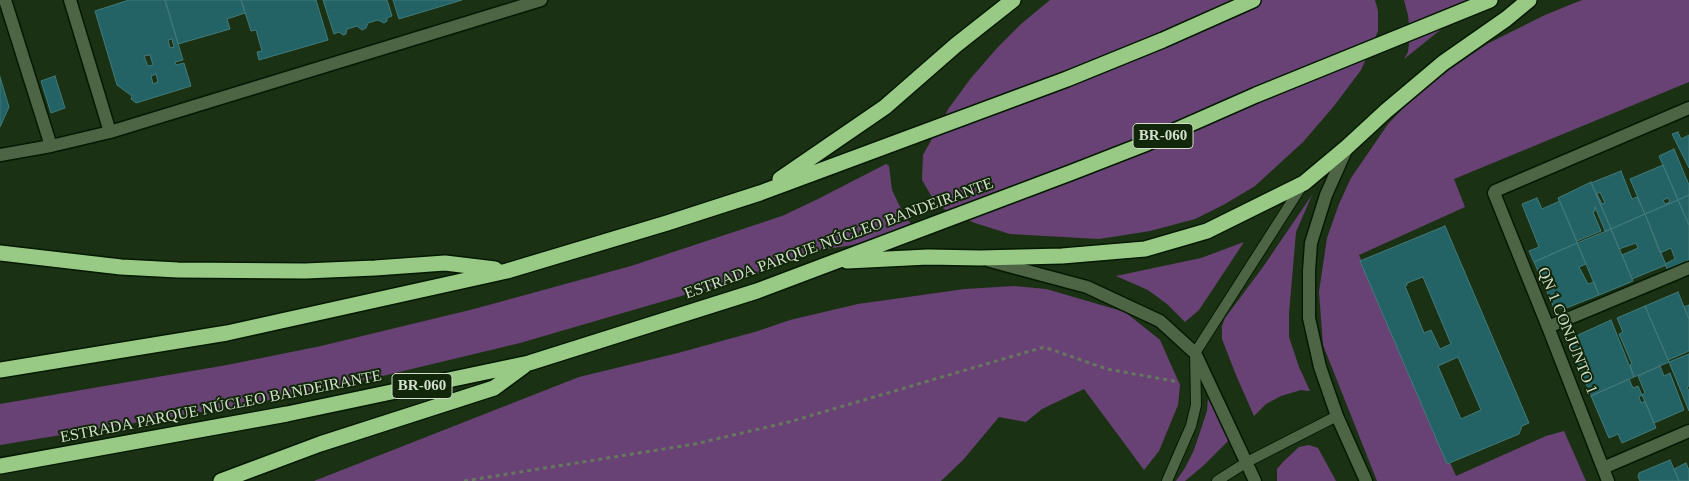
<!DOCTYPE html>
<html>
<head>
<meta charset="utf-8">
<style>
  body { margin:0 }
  canvas { display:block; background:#1b3113 }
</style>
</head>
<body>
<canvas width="1689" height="481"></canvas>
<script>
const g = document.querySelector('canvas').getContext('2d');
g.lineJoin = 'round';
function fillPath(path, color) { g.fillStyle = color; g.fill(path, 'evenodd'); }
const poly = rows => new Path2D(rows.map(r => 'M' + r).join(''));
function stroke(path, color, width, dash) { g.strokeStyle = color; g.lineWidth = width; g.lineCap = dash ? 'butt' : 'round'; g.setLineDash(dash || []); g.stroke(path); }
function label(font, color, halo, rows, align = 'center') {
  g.font = font + ' Georgia,serif'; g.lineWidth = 4; g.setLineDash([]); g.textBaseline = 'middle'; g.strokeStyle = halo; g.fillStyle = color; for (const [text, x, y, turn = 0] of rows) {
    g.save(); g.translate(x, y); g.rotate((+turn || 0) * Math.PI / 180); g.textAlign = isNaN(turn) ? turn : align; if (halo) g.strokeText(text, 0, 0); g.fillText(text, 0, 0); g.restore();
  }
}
fillPath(poly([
  [1050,0,1375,0,1378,11,1378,31,1361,70,1334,106,1303,142,1255,186,1225,204,1195,219,1150,231,1099,239,1010,234,975,223,944,209,932,197,922,180,923,155,949,108,971,78,998,47,1021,24],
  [1404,0,1488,0,1454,19,1404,59,1408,52,1410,35,1408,15],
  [1582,0,1689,0,1689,82,1454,179,1465,207,1359,255,1456,476,1546,436,1564,431,1586,481,1377,481,1323,345,1319,292,1327,238,1339,204,1351,178,1388,124,1412,99,1449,70,1487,44,1545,15],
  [886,164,889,166,892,190,903,213,919,235,820,250,760,273,520,343,345,385,250,404,0,445,0,404,227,365,321,346,474,309,631,266,782,216,816,200],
  [1312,195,1296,232,1289,313,1289,337,1299,367,1310,391,1301,390,1281,396,1266,404,1254,416,1236,375,1222,339,1222,326,1225,318,1263,267],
  [1244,242,1199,310,1185,322,1167,304,1148,290,1116,276,1201,258],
  [1014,286,1046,289,1125,312,1160,340,1180,385,1178,405,1159,451,1144,470,1084,389,1042,409,1026,422,999,417,963,460,941,481,314,481,579,377,678,353,758,331,790,320,858,304,965,289],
  [1208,397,1229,440,1203,466,1185,481,1176,481,1185,468,1194,450,1207,411],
  [1309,445,1318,448,1336,481,1277,481,1277,469,1283,462,1299,447]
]), '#694275');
const building = poly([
  [129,0,165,0,183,60,175,62,176,65,184,63,191,86,136,103,131,99,132,96,117,85,95,11,129,0],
  [172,39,174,47,170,48,168,40,172,39],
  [150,55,153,65,148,66,144,56,150,55],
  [156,74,158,82,153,84,151,76,156,74],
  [165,0,241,0,245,13,227,19,230,29,178,44,165,0],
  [241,0,316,0,328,40,259,60,257,52,262,51,256,30,251,31,241,0],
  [323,0,387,0,392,16,387,18,387,21,384,23,378,20,368,23,366,28,362,30,357,26,347,29,346,34,343,35,339,32,334,34,323,0],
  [393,0,462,0,399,19,393,0],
  [55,76,65,108,51,113,41,81,55,76],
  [0,77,9,107,0,127,0,77],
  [1678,132,1681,139,1689,135,1689,168,1672,134,1678,132],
  [1674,149,1689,185,1689,195,1678,200,1659,156,1674,149],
  [1663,165,1678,200,1645,214,1630,179,1663,165],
  [1668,198,1670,202,1665,204,1663,200,1668,198],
  [1621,171,1632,199,1637,197,1645,214,1611,229,1591,183,1621,171],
  [1600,192,1605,203,1602,204,1597,194,1600,192],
  [1591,182,1611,229,1605,231,1595,207,1595,211,1593,212,1601,231,1577,241,1558,198,1591,182],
  [1689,195,1689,225,1678,200,1689,195],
  [1537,198,1542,209,1560,201,1577,243,1534,262,1529,251,1539,247,1522,204,1537,198],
  [1678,200,1689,225,1689,260,1667,269,1665,264,1675,259,1671,248,1660,253,1645,214,1678,200],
  [1645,214,1666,265,1632,279,1622,255,1638,248,1636,243,1619,249,1611,229,1645,214],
  [1445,226,1529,423,1522,426,1519,434,1447,464,1360,261,1445,226],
  [1423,277,1451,344,1440,349,1431,330,1424,333,1405,286,1407,285,1407,283,1423,277],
  [1458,357,1481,410,1461,419,1438,366,1458,357],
  [1611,229,1633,281,1599,295,1577,243,1611,229],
  [1577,243,1586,264,1579,267,1588,284,1594,282,1599,295,1566,308,1554,308,1534,262,1577,243],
  [1678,292,1689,319,1689,351,1668,360,1645,306,1678,292],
  [1689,305,1689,319,1684,307,1689,305],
  [1645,306,1669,362,1634,377,1630,365,1632,364,1619,334,1623,332,1617,318,1645,306],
  [1611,320,1634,377,1591,396,1570,345,1578,335,1611,320],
  [1689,354,1689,386,1687,387,1689,391,1689,411,1669,362,1689,354],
  [1660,366,1664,376,1670,373,1684,410,1654,423,1642,395,1645,393,1638,376,1660,366],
  [1629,379,1633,388,1638,386,1642,395,1639,397,1641,403,1645,401,1656,428,1622,443,1618,434,1609,438,1591,396,1629,379],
  [1670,460,1679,481,1640,481,1638,477,1639,473,1670,460],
  [1686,463,1689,470,1689,481,1679,481,1674,469,1686,463]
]);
fillPath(building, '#236365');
stroke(building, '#427a7b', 1);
const lane = poly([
  [1167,481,1191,426,1196,405,1195,353,1303,184],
  [1217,481,1247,462,1337,416]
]);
const street = poly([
  [1548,327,1689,268],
  [1603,468,1689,431],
  [1608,481,1548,327,1494,193,1495,191,1689,108]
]);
const secondary = poly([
  [5,0,51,146],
  [70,0,110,132],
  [1347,148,1326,195,1311,243,1309,271,1309,318,1320,367,1337,416,1366,481],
  [0,155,51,146,110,132,541,0],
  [990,261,1087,287,1160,321,1195,353,1255,481]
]);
const highway = poly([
  [780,179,885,107,956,45,1013,0],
  [0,253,121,267,178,270,305,271,375,268,445,263,495,269],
  [847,261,928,257,980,258,1062,256,1145,249,1207,231,1304,183,1347,147,1386,111,1443,63,1506,19,1529,0],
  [0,370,227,333,507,271,667,223,760,193,1067,79,1163,40,1253,0],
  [0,466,287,414,529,363,757,291,1070,173,1147,143,1256,95,1490,0],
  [221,481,320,444,494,388,524,366]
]);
stroke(lane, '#041900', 12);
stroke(street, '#041900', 15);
stroke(secondary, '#041900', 15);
stroke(highway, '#041900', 18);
stroke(poly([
  [464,481,695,444,789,422,1044,347,1107,369,1179,382]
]), '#65775e', 3, [4, 4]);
stroke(lane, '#4d6544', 10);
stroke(street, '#4d6544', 12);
stroke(secondary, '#4d6544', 12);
stroke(highway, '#98ca86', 15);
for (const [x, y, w] of [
  [1163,136,60],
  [422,386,60]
]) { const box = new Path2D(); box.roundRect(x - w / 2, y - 12.5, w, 25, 4); g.fillStyle = '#122709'; g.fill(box); stroke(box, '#d1dfcc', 1); }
label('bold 15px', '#d1dfcc', null, [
  ["BR-060",1163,136],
  ["BR-060",422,386]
]);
label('16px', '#d1dfcc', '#122709', [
  ["ESTRADA PARQUE NÚCLEO BANDEIRANTE",839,239,-20],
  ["QN 1 CONJUNTO 1",1567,331,68],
  ["ESTRADA PARQUE NÚCLEO BANDEIRANTE",221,407,-11]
]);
</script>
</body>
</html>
